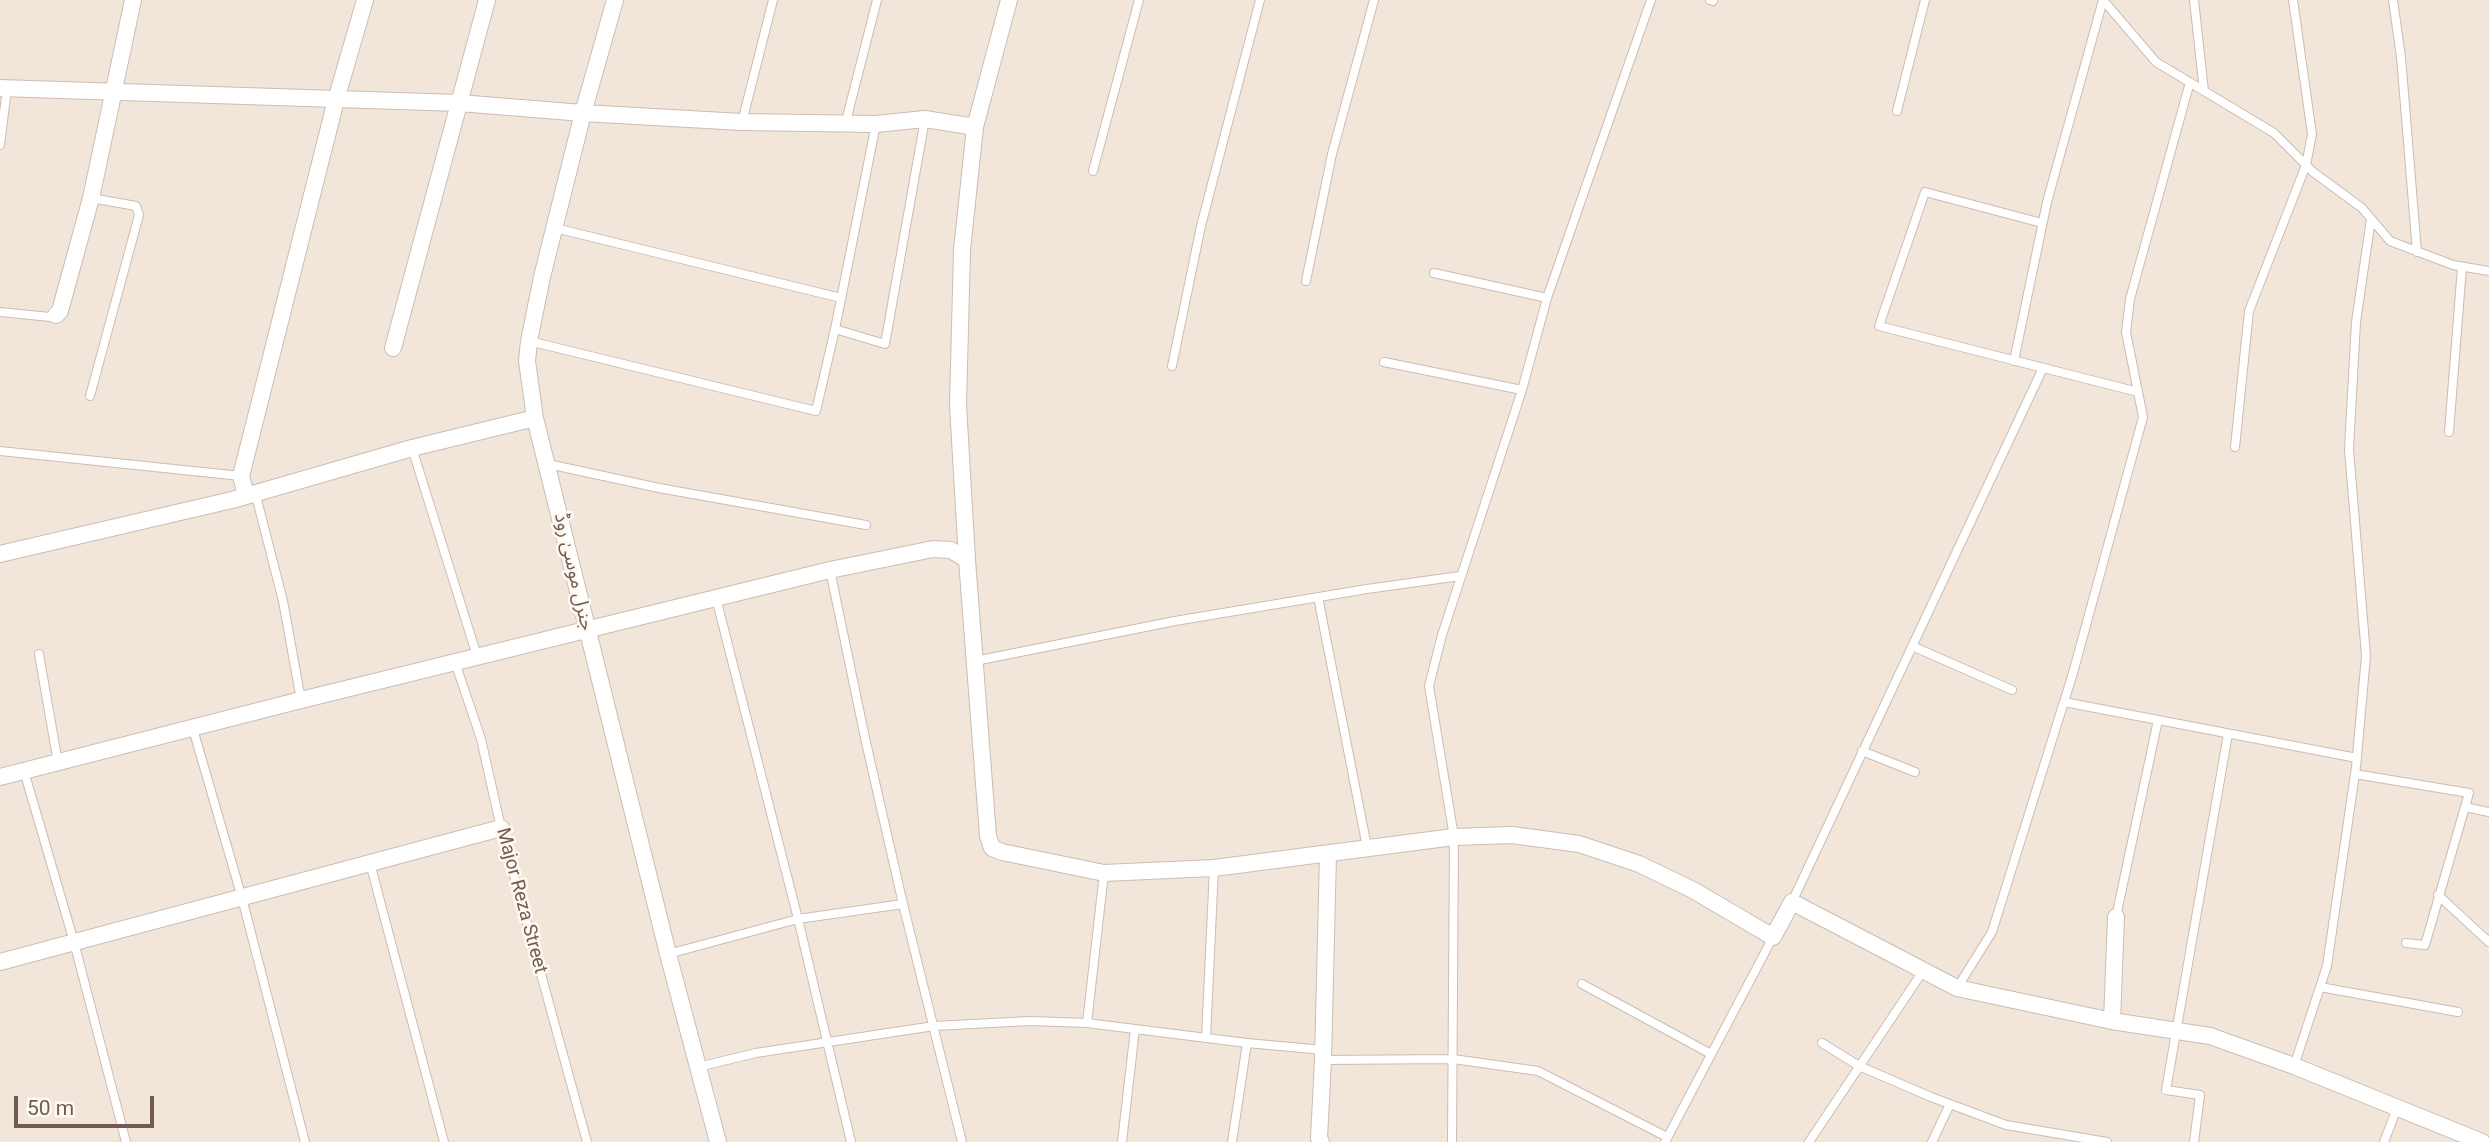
<!DOCTYPE html>
<html>
<head>
<meta charset="utf-8">
<style>
  body { margin:0 }
  #map { position:relative; width:2489px; height:1142px; overflow:hidden; background:#fbf4ec; font-family:Roboto,sans-serif }
  canvas { display:block }
  .scale { position:absolute; left:14px; top:1096px; width:140px; height:32px; box-sizing:border-box; border:4px solid #745b51; border-top:0; padding-left:9px; font-size:21px; line-height:24px; white-space:nowrap; color:#745b51; -webkit-text-stroke:5px #fdf9f3; paint-order:stroke }
</style>
</head>
<body>
<div id="map">
<canvas width="2489" height="1142"></canvas>
<div class="scale">50 m</div>
</div>
<script>
const g = document.querySelector('canvas').getContext('2d');
g.lineJoin = 'round';
function fillPath(path, color) { g.fillStyle = color; g.fill(path, 'evenodd'); }
const poly = rows => new Path2D(rows.map(r => 'M' + r).join(''));
function stroke(path, color, width, dash) { g.strokeStyle = color; g.lineWidth = width; g.lineCap = dash ? 'butt' : 'round'; g.setLineDash(dash || []); g.stroke(path); }
function label(font, color, halo, rows, align = 'center') {
  g.font = font + ' Roboto,"Noto Sans Arabic",sans-serif'; g.lineWidth = 5; g.setLineDash([]); g.textBaseline = 'middle'; g.strokeStyle = halo; g.fillStyle = color; for (const [text, x, y, turn = 0] of rows) {
    g.save(); g.translate(x, y); g.rotate((+turn || 0) * Math.PI / 180); g.textAlign = isNaN(turn) ? turn : align; if (halo) g.strokeText(text, 0, 0); g.fillText(text, 0, 0); g.restore();
  }
}
fillPath(poly([
  [0,0,2489,0,2489,1142,0,1142]
]), '#f2e6db');
const lane = poly([
  [1710,0,1713,1],
  [2103,0,2156,62,2274,133,2313,172,2362,208,2390,241,2453,265,2489,271],
  [2194,0,2204,91],
  [2393,0,2401,57,2417,252],
  [1897,111,1925,0],
  [742,122,773,0],
  [845,125,877,0],
  [0,145,7,89],
  [1093,171,1139,0],
  [2042,223,1925,192,1879,326,2138,392],
  [555,228,841,298],
  [1434,273,1547,298],
  [1306,281,1332,154,1374,0],
  [0,312,50,317,56,315],
  [835,329,885,344,925,119],
  [529,341,816,411,835,329,876,124],
  [2014,361,2047,202,2103,0],
  [1384,362,1522,390],
  [1172,366,1201,226,1260,0],
  [90,396,139,215,136,206,91,198],
  [2449,432,2462,267],
  [2235,447,2249,311,2306,165,2312,134,2293,0],
  [412,448,477,656],
  [0,451,241,476],
  [548,464,659,488,866,525],
  [255,492,283,601,301,700],
  [830,570,865,738,903,904,962,1142],
  [1318,597,1367,847],
  [716,598,798,919,851,1142],
  [1912,646,2012,690],
  [39,654,58,763],
  [975,661,1175,621,1367,589,1460,576],
  [455,662,481,739,501,828,587,1142],
  [2064,702,2357,758],
  [193,729,242,898,305,1142],
  [1862,751,1915,772],
  [24,771,74,942,126,1142],
  [2355,774,2469,793,2425,945,2406,943],
  [2465,807,2489,812],
  [370,863,444,1142],
  [2438,895,2489,942],
  [1792,902,2043,368],
  [2116,917,2158,720],
  [668,954,798,919,903,904],
  [1582,984,1711,1054],
  [2320,987,2458,1012],
  [1957,988,1992,932,2073,673,2143,417,2126,332,2130,299,2190,82],
  [1087,1023,1104,873],
  [1206,1038,1214,868],
  [1822,1043,1859,1066,1931,1097,2006,1125,2107,1142],
  [1323,1060,1453,1059,1538,1071,1667,1137],
  [2294,1066,2327,966,2356,767,2366,656,2349,449,2356,322,2371,219],
  [698,1067,756,1053,934,1026,1030,1021,1087,1023,1247,1043,1324,1050],
  [1122,1142,1135,1029],
  [1232,1142,1247,1043],
  [1452,1142,1454,837,1429,686,1442,635,1522,390,1547,298,1651,0],
  [1665,1142,1773,937],
  [1809,1142,1923,971],
  [1932,1142,1950,1104],
  [2194,1142,2200,1095,2166,1090,2228,734],
  [2384,1142,2397,1108]
]);
const street = poly([
  [615,0,583,113,542,277,529,341,527,361,535,418,668,954,718,1142],
  [0,88,459,103,583,113,742,122,876,124,925,119,975,127],
  [56,315,60,311,91,198,133,0],
  [393,348,487,0],
  [246,495,241,476,336,100,365,0],
  [0,554,232,500,412,448,535,418],
  [967,560,958,405,962,250,975,127,1009,0],
  [0,777,301,700,830,570,933,549,951,550,967,560,988,836,992,848,1002,852,1104,873,1214,868,1454,837,1512,835,1579,844,1639,864,1693,890,1773,937,1792,902,1957,988,2112,1021,2210,1036,2294,1066,2482,1142],
  [0,962,501,828],
  [2112,1021,2116,917],
  [1321,1142,1319,1138,1323,1060,1328,854]
]);
stroke(lane, '#ccbcb3', 10);
stroke(street, '#ccbcb3', 18);
stroke(lane, '#fff', 8);
stroke(street, '#fff', 16);
label('19px', '#745b51', '#fdf9f3', [
  ["جنرل موسیٰ روڈ",573,572,77],
  ["Major Reza Street",521,901,75]
]);
</script>
</body>
</html>
